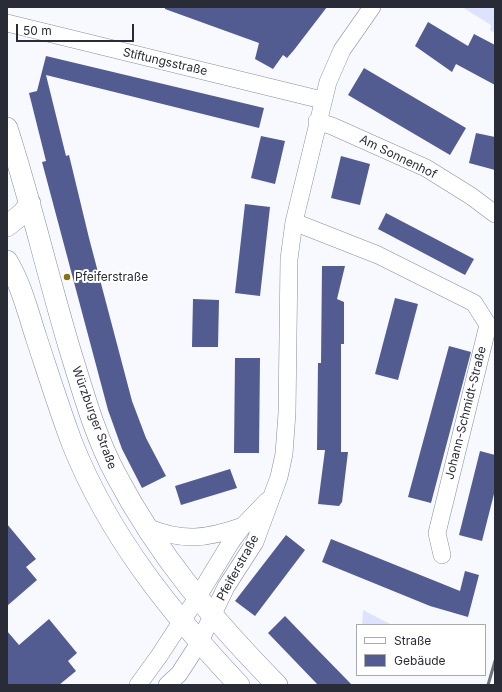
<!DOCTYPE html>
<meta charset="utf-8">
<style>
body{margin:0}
#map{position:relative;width:502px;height:692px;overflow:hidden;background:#f7f9fe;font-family:Inter,sans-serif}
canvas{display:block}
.frame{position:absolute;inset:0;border:8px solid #292b36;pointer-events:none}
.legend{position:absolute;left:356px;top:624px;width:130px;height:52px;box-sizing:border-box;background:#fff;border:1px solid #a9aaaf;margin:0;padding:5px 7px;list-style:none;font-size:12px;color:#292b36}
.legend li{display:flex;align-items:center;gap:8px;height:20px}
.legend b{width:20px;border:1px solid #a9aaaf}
.scale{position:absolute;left:16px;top:24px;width:118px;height:18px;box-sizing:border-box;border:2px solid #292b36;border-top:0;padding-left:5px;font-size:12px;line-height:14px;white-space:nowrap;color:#292b36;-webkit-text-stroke:3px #fff;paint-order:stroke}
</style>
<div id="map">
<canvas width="502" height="692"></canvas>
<div class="frame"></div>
<ul class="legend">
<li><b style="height:5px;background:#fff"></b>Straße</li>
<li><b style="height:11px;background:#525c91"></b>Gebäude</li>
</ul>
<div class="scale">50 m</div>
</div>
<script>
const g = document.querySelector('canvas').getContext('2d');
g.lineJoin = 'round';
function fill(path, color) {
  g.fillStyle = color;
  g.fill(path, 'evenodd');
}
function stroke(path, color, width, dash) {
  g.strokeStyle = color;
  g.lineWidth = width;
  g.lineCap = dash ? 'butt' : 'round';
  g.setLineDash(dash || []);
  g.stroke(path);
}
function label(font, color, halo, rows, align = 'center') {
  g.font = font + ' Inter,sans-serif';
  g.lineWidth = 4;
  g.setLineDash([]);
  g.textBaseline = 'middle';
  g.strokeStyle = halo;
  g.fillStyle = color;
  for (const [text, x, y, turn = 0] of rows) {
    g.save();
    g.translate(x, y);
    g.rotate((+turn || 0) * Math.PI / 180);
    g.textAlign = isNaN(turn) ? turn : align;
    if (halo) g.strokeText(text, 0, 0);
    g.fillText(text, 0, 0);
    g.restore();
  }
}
fill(new Path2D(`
 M462 7H495V33L490 30 491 25Z
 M363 610 392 625H362Z`), '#dde3fe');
fill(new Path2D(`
 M165 7H327L294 50 287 58 283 55 273 69 255 59 259 43 165 9Z
 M428 22 468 46 474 34 495 45V85L456 64 452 72 415 46Z
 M46 56 264 108 259 128 46 75 66 156 69 155 89 238 132 401 146 438 166 476 142 488 122 449 108 410 42 162 46 161 29 93 37 91Z
 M364 68 466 128 450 155 348 95Z
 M476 133 495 137V170L469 163Z
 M261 136 285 141 275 184 251 178Z
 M341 156 370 164 360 205 331 198Z
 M245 204 270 207 260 296 235 293Z
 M386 213 474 259 465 275 378 229Z
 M322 266H345L337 299 344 302V344H341V452H348L342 502 339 506 318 504 325 450H317L318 363H321Z
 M395 298 418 304 398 380 375 374Z
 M193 299 219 300 218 347H192Z
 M449 346 471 352 431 503 408 497Z
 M235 358H260L259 453H234Z
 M480 451 495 455V490L482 541 459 535Z
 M230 469 237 488 181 505 175 486Z
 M7 524 36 559 26 567 37 580 7 606Z
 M286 535 305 550 255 616 235 601Z
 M331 539 460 591 465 571 479 575 468 617 430 606 322 562Z
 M285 616 311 643 352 685H318L268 633Z
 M49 619 77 653 68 661 76 671 59 685H7V631L19 645Z`), '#525c91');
const minor = new Path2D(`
 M7 23 322 100
 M317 121 332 126 426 168 471 196 495 214
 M294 222 378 255 474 303 488 325 437 533 442 555
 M147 527C183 542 206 539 243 526
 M138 685 159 656 197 598 231 542 243 526 267 501
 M167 685 179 674 199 643 226 587 255 542 279 477 284 454 287 413 289 259 294 222 328 82 342 50 372 7`);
const major = new Path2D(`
 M7 128C31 202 48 277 70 350 83 392 95 436 116 475 158 555 214 621 277 685
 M7 226 23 213 30 203
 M7 261C21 284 28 312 36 337 48 373 59 408 72 443 109 536 171 613 239 685`);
stroke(minor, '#868da6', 18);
stroke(major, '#868da6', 22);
stroke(minor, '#fff', 17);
stroke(major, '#fff', 21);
stroke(new Path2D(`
 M488 685 495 661`), '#71737c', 3);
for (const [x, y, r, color] of [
 [67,277,4,"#887214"]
]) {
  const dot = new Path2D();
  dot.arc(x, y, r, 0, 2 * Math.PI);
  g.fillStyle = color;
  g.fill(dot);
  stroke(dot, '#fff', 1.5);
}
label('12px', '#292b36', '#fff', [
 ["Stiftungsstraße",165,62,13],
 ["Am Sonnenhof",398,157,26],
 ["Johann-Schmidt-Straße",466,413,-76],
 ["Würzburger Straße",94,418,70],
 ["Pfeiferstraße",238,568,-61]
]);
label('12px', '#292b36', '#fff', [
 ["Pfeiferstraße",75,277]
], 'left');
</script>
